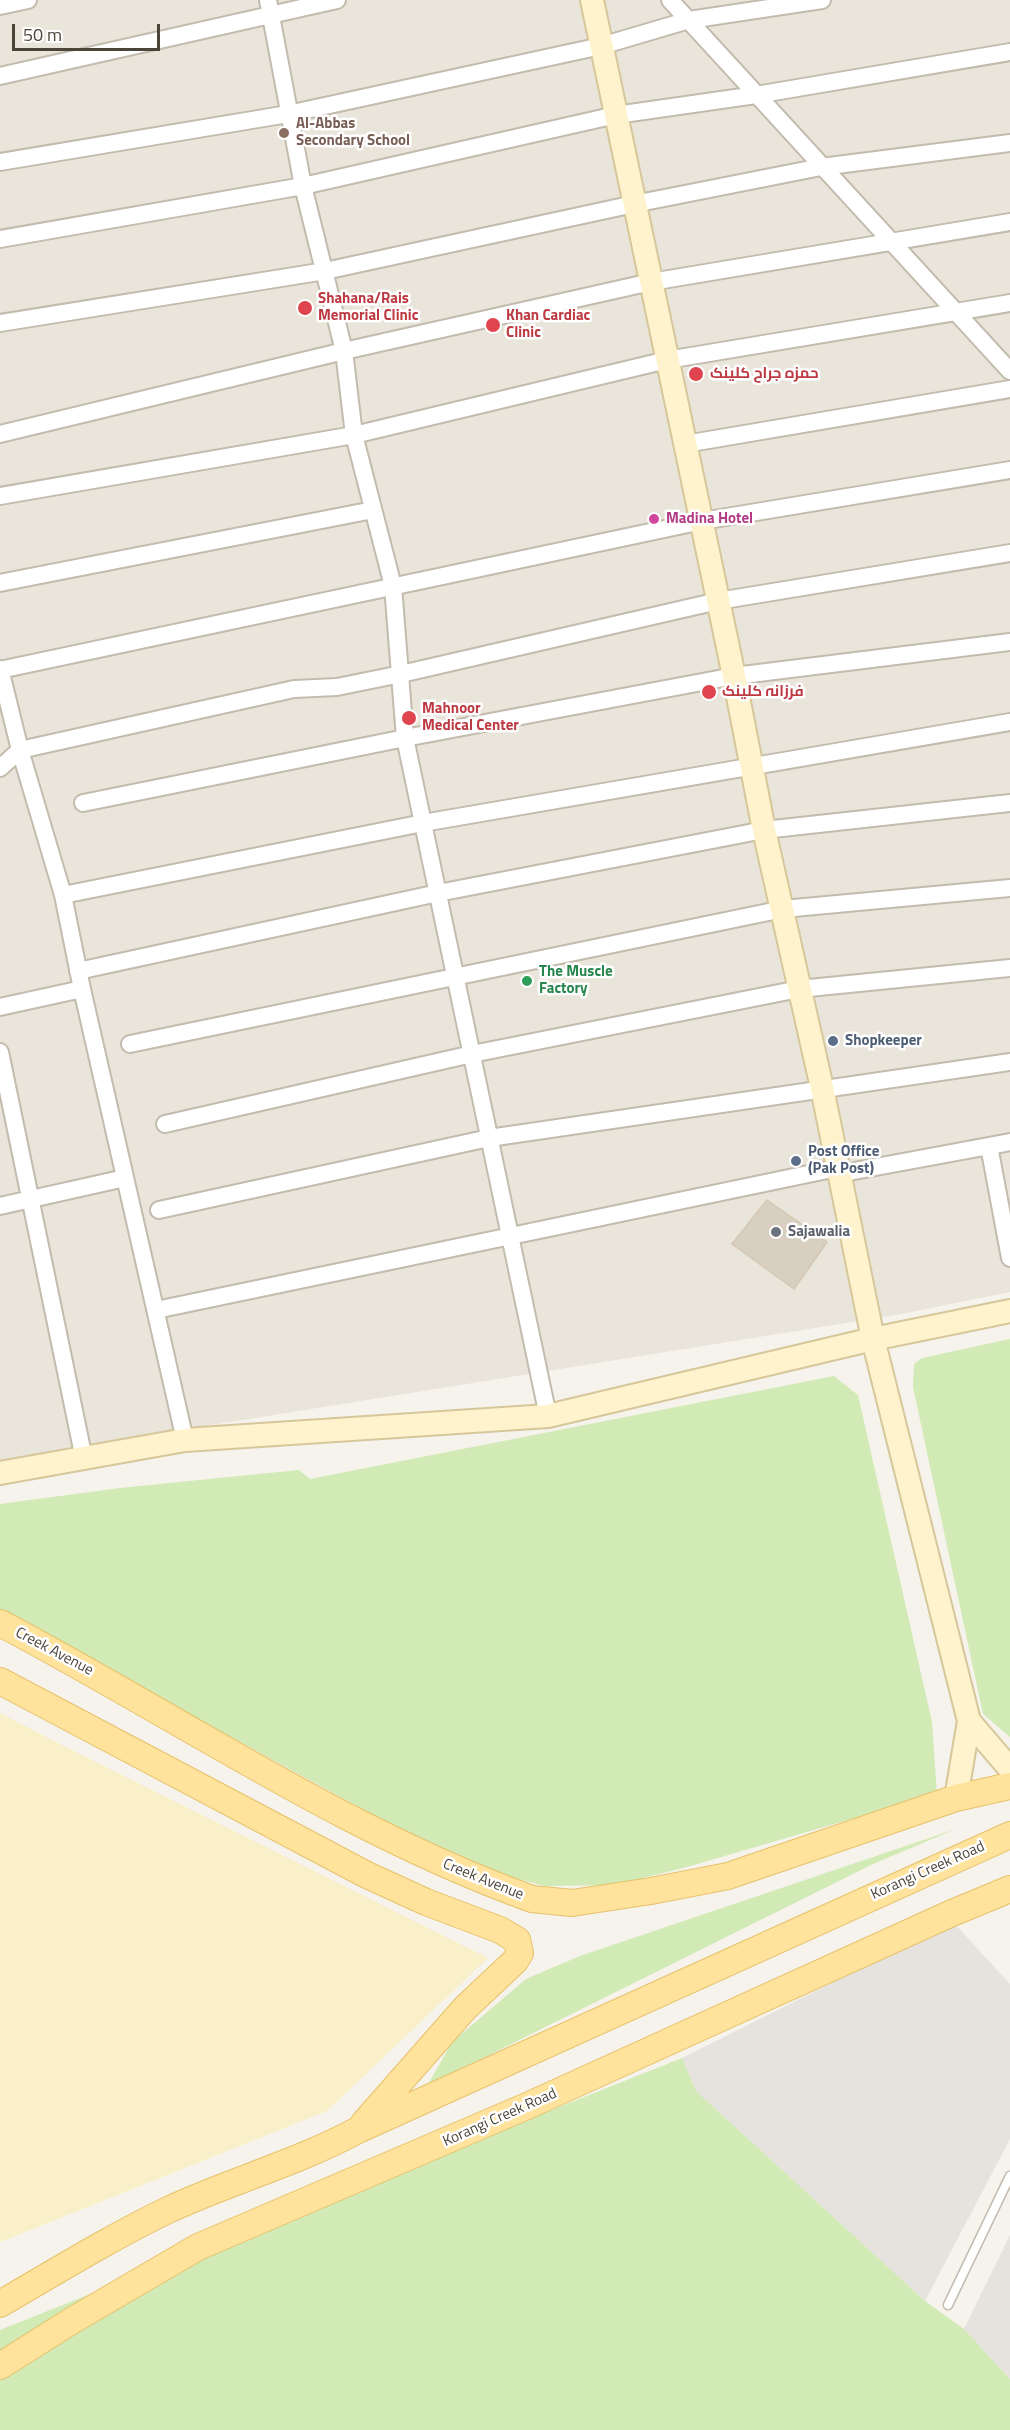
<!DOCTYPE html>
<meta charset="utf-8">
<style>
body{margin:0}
#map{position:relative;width:1010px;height:2430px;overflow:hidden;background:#f6f3ec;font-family:"Titillium Web",sans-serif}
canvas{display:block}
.scale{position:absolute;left:12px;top:24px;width:148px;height:27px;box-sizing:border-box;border:3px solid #4b4439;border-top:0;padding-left:8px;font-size:18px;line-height:21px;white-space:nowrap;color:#4b4439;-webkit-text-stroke:4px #fff;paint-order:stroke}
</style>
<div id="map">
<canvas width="1010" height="2430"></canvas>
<div class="scale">50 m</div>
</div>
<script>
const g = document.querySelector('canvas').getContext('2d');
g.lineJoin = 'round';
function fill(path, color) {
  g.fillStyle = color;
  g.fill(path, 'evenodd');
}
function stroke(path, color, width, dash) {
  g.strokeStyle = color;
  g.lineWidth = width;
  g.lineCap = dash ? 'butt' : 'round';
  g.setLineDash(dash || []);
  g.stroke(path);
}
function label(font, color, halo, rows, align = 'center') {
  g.font = font + ' "Titillium Web",Cairo,sans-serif';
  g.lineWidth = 5;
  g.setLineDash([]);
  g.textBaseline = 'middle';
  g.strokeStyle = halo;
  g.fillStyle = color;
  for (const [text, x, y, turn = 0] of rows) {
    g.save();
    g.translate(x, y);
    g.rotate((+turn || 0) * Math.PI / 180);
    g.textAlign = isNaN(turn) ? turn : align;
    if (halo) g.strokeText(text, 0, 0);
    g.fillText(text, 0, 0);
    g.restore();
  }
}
fill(new Path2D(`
 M0 0H1010V1292L896 1315 199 1427 0 1463Z`), '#eae5da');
fill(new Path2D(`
 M953 1922 1010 1984V2139L925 2301 696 2091 682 2058Z
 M1010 2235V2379L964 2329Z`), '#e6e2dd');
fill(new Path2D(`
 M1010 1339V1737L983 1714 913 1387 914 1364 922 1358Z
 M834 1376 858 1395 932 1722 937 1794 687 1867 615 1885 545 1886 484 1870 414 1837 0 1611V1504L120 1488 299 1470 310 1479Z
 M956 1829 873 1864 427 2086 452 2042 526 1979 580 1956Z
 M682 2058 696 2091 925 2301 964 2329 1010 2379V2430H0V2330Z`), '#d2eab5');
fill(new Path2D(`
 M0 1713 54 1741 488 1958 327 2111 0 2242Z`), '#f9efc9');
const building = new Path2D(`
 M767 1200 827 1242 794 1289 732 1244Z`);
fill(building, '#d8cfc1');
stroke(building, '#d3c7b4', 1.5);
const lane = new Path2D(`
 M948 2305 1010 2176`);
const street = new Path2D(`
 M268 0 303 186 344 351 354 435 393 586 405 738 548 1416
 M670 0 1010 371
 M0 6 28 0
 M0 76 337 0
 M0 162 288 114 601 46 689 20 822 0
 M0 239 303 186 616 115 756 95 1010 52
 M0 323 325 271 634 204 821 167 1010 143
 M0 434 344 351 651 282 1010 222
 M685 444 1010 389
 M0 496 354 435 667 360 1010 303
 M0 583 373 510
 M0 669 20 750 63 895 82 989 185 1440
 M0 670 702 521 1010 470
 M0 768 20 750 294 689 337 687 401 674 718 601 1010 553
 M83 803 405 738 734 676 1010 642
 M63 895 423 823 1010 722
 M78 971 438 893 764 830 1010 803
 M0 1007 82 989
 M130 1044 783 909 1010 888
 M0 1052 84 1459
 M165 1124 472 1054 799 989 1010 968
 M989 1146 1010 1258
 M838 1174 1010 1142
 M0 1206 125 1178
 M159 1210 489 1138 1010 1062
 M156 1310 837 1168`);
const secondary = new Path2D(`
 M592 0 734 676 764 830 822 1088 873 1339 969 1721 956 1798
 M0 1473 185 1440 548 1416 873 1339 1010 1311
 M969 1721 1010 1769`);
const primary = new Path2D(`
 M0 1623C177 1716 343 1831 532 1899L572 1903 651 1891 728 1876 956 1798 1010 1786
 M0 1681 367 1875 426 1902 500 1930 517 1940 520 1953 515 1961 465 2008 364 2123
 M0 2304C55 2272 110 2238 168 2210 230 2181 297 2163 358 2130L1010 1835
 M0 2366 73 2320 198 2247 527 2106 952 1913 1010 1889`);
stroke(lane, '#c2bbae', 11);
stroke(street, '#c2bbae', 20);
stroke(secondary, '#d6c79b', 26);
stroke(primary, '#e6c16a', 28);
stroke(lane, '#fff', 8);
stroke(street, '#fff', 16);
stroke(secondary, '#fff3cd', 22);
stroke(primary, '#ffe39c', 26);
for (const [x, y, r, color] of [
 [284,133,6,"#8d6e63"],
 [305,308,8,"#e0444e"],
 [493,325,8,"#e0444e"],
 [696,374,8,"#e0444e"],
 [654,519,6,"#d1479c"],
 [709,692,8,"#e0444e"],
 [409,718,8,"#e0444e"],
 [527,981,6,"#2e9e5b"],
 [833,1041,6,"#5c6f8a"],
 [796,1161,6,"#5c6f8a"],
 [776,1232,6,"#6b7280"]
]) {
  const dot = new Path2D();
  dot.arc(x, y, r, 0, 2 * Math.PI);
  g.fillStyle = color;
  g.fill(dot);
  stroke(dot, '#fff', 2);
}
label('bold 15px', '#785e54', '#fff', [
 ["Al-Abbas",296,124],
 ["Secondary School",296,141]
], 'left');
label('bold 15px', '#be3a42', '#fff', [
 ["Shahana/Rais",318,299],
 ["Memorial Clinic",318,316],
 ["Khan Cardiac",506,316],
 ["Clinic",506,333],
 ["حمزہ جراح کلینک",710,374],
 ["فرزانہ کلینک",722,692],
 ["Mahnoor",422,709],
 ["Medical Center",422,726]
], 'left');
label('bold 15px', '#b23c85', '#fff', [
 ["Madina Hotel",666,519]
], 'left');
label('bold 15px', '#27864d', '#fff', [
 ["The Muscle",539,972],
 ["Factory",539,989]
], 'left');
label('bold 15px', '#4e5e75', '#fff', [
 ["Shopkeeper",845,1041],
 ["Post Office",808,1152],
 ["(Pak Post)",808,1169]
], 'left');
label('bold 15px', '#5b616d', '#fff', [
 ["Sajawalia",788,1232]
], 'left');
label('15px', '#4b4439', '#fff', [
 ["Creek Avenue",54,1652,28],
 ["Korangi Creek Road",928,1871,-24],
 ["Creek Avenue",483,1880,22],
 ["Korangi Creek Road",500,2118,-24]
]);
</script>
